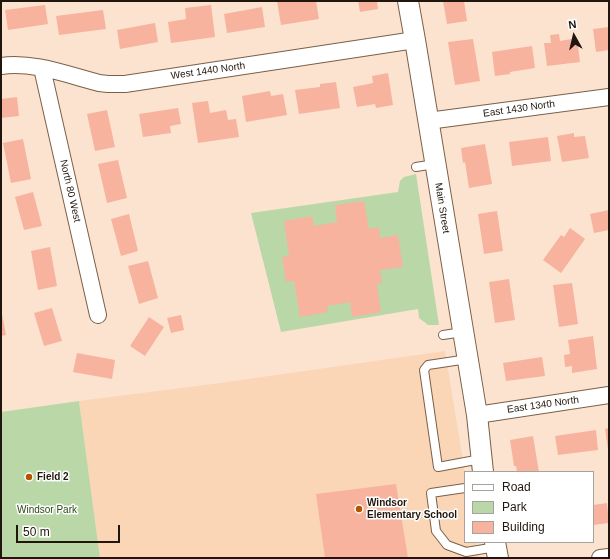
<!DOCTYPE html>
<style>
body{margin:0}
#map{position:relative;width:610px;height:559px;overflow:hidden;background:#fce3cf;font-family:Arial,sans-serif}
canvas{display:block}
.frame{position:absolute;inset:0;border:2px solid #21160d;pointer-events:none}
.legend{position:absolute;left:464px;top:471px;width:130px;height:72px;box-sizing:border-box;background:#fff;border:1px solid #a6a29e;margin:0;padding:5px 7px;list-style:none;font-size:12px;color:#21160d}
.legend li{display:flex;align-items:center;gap:8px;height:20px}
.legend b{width:20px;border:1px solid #a6a29e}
.north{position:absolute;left:554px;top:16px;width:40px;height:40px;-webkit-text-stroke:3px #fff;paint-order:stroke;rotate:352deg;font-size:11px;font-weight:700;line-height:16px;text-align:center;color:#21160d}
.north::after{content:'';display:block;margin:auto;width:14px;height:18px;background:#21160d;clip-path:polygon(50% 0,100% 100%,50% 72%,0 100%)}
.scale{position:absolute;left:16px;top:525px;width:104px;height:18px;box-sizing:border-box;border:2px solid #21160d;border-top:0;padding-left:5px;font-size:12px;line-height:14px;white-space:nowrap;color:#21160d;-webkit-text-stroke:3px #fff;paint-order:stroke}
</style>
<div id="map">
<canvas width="610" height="559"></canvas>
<div class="frame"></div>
<ul class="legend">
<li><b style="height:5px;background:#fff"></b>Road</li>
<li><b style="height:11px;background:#bad8a7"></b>Park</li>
<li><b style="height:11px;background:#f7b39e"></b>Building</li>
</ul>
<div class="north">N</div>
<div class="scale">50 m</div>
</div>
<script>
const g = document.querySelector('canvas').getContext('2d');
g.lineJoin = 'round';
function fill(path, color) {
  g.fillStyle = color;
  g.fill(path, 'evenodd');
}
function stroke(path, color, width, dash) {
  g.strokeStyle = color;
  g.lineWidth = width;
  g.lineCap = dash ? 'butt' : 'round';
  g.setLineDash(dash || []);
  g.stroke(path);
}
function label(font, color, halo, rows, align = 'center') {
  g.font = font + ' Arial,sans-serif';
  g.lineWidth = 3;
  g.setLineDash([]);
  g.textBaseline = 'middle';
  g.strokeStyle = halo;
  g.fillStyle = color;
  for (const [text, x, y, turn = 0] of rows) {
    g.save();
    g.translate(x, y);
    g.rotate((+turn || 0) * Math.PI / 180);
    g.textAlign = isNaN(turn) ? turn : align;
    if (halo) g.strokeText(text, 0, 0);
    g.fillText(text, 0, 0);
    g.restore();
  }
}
fill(new Path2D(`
 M445 351 465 473V542H476L479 558H100L79 401 213 384Z`), '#fad5b6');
fill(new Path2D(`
 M416 174 439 325H428L419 318 418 309 281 332 251 213 398 192 400 181 404 177Z
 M79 401 100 558H1V412Z`), '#bad8a7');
fill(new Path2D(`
 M277 1H316L319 19 281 25Z
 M358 1H377L378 9 360 12Z
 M443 1H464L467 21 447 24Z
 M45 5 48 24 8 30 5 10Z
 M211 5 215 37 171 43 168 22 186 19 185 8Z
 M262 7 265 27 227 33 224 14Z
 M103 10 106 29 59 35 56 16Z
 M155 23 158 42 120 49 117 30Z
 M609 27V50L596 52 593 29Z
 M559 34 560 41 577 38 580 62 547 66 544 43H551L550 35Z
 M473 39 480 81 455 85 448 42Z
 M532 46 535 68 510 72V74L495 76 492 52Z
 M388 73 393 105 376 108 375 104 357 107 353 87 373 83 372 76Z
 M336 82 340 108 299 114 295 90 320 87V84Z
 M270 91 271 96 283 94 287 115 246 122 242 96Z
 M17 97 19 116 1 118V99Z
 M208 101 210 113 226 110 228 120 236 119 239 137 198 143 192 103Z
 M178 108 181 124 170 126 171 133 143 137 139 114Z
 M107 110 115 147 95 151 87 114Z
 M574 133V137L585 136 589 158 562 162 557 136Z
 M548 137 551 161 512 166 509 142Z
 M23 139 31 179 11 183 3 143Z
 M485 144 492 184 469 188 465 162 463 163 461 148Z
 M118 160 127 198 107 203 98 164Z
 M33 192 42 226 24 230 15 197Z
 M364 201 369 229 379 227 380 238 398 235 403 267 380 270 382 283 377 284 381 312 352 317 350 302 327 306 328 312 300 317 294 281 286 282 282 257 289 256 284 221 312 216 314 226 337 222 335 205Z
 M609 210V230L594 233 590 214Z
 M497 211 503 251 484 254 478 214Z
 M129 214 138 251 121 256 111 219Z
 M570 228 585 239 561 273 543 260 561 235 564 237Z
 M50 247 57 286 38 290 31 251Z
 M148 261 158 298 139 304 128 266Z
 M509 279 515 320 495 323 489 282Z
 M572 283 578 324 559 327 553 285Z
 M52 308 62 341 44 346 34 313Z
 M1 314H2L6 335 1 336Z
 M181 315 184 330 171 333 167 318Z
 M149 317 164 327 145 356 130 346Z
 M593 336 597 369 572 373V366L565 367 564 355 570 354 568 340Z
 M77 353 115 360 112 379 73 372Z
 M542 357 545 376 506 381 503 363Z
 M609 428V449H608L605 429Z
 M596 430 598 450 558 455 555 436Z
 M533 436 539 472H517L516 466H514L510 440Z
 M396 484 408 558H325L316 494Z
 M607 503 609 523 593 525V505Z`), '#f7b39e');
const service = new Path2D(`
 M416 167 435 164
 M443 335 463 332
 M468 359 428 365 424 370 438 467 481 459
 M465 488 431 493 436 531 447 545 466 552 496 547`);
const minor = new Path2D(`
 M1 66C32 61 68 75 99 83L108 84H125L415 40
 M42 68 98 315
 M428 121 609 97
 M477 415 609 395
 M600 558 609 557`);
const tertiary = new Path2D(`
 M408 1 415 40 477 415 483 472
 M495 542 498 558`);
stroke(service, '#7a6049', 10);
stroke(minor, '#7a6049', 18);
stroke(tertiary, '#7a6049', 22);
stroke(service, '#fff', 8);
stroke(minor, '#fff', 16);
stroke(tertiary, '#fff', 20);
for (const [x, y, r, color] of [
 [29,477,4,"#b35600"],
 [359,509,4,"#b35600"]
]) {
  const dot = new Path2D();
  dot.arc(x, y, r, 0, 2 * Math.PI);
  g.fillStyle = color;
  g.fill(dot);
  stroke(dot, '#fff', 1.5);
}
label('10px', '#21160d', '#fff', [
 ["West 1440 North",208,71,-8],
 ["East 1430 North",519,109,-8],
 ["North 80 West",70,191,77],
 ["Main Street",442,208,81],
 ["East 1340 North",543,405,-8]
]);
label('bold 10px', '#21160d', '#fff', [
 ["Field 2",37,477],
 ["Windsor",367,503],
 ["Elementary School",367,515]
], 'left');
label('10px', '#2a4513', '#fff', [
 ["Windsor Park",47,510]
]);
</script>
